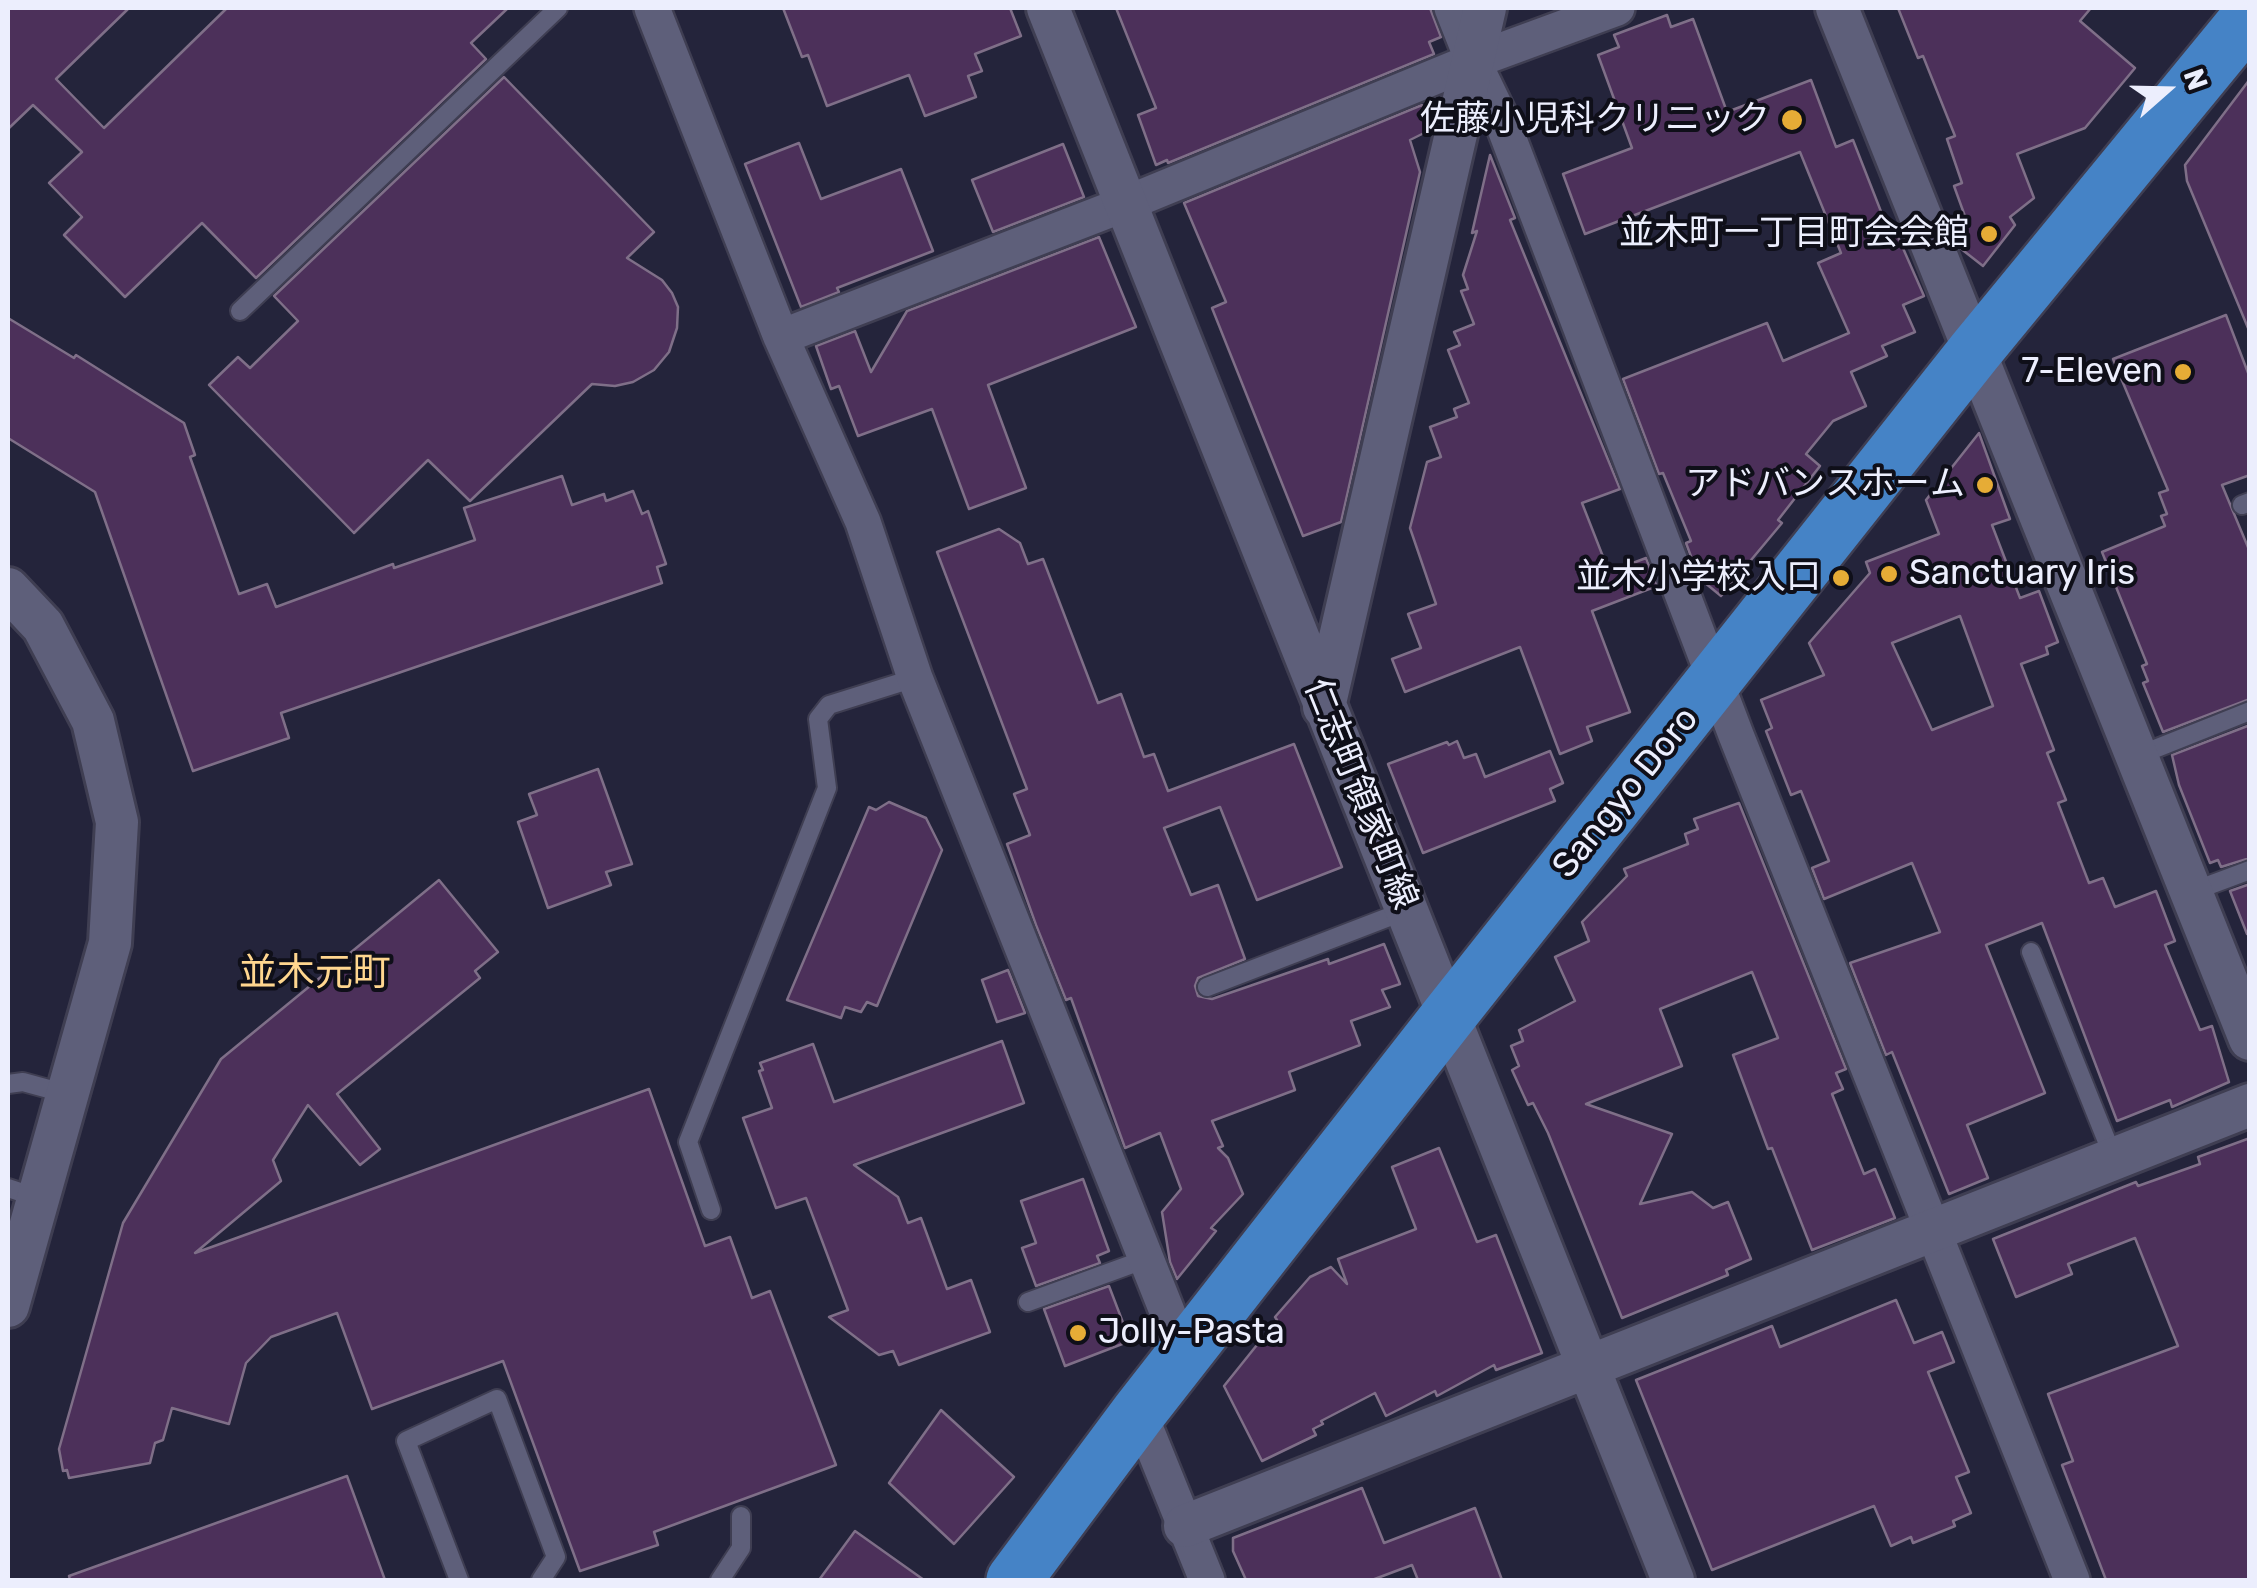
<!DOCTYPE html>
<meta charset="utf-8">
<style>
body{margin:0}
#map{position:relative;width:2257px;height:1588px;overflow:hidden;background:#24243b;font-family:Rubik,sans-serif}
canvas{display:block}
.frame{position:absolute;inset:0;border:10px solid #eceefd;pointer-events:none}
.north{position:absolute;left:2117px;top:40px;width:100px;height:100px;-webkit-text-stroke:8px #0f0f19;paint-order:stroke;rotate:70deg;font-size:28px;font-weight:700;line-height:40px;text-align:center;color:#eceefd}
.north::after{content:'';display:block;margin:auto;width:35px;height:45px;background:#eceefd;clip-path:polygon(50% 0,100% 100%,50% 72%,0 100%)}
</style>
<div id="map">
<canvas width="2257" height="1588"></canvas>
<div class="frame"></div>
<div class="north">N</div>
</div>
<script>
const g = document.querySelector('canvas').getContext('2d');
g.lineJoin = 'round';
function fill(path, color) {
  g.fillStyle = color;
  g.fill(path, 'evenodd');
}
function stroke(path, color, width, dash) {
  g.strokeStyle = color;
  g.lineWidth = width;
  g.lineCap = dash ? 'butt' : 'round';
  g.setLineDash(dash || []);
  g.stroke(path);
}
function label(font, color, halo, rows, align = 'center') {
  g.font = font + ' Rubik,"Noto Sans JP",sans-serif';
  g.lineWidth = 8;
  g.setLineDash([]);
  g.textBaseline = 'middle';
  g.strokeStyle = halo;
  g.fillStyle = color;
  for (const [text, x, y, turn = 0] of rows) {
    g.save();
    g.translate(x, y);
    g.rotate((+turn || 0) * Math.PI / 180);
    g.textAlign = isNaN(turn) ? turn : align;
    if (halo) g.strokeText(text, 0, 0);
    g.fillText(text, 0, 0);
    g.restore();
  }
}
const building = new Path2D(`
 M8 8H129L56 79 104 128 227 8H508L471 43 486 59 256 278 202 223 125 297 64 235 82 217 49 183 82 152 33 105 8 129Z
 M783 8H1010L1021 36 975 54 982 71 968 76 976 97 925 116 909 75 827 106 808 55 802 57Z
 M1116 8H1430L1441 37 1429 42 1434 54 1168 163 1167 160 1156 165 1138 115 1156 108Z
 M1898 8H2091L2080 21 2135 68 2085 128 2017 154 2034 198 2010 217 2015 225 1983 266 1960 248 1956 237 1966 219 1954 186 1962 183 1947 139 1955 136 1923 56 1918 58Z
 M1667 15 1671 27 1693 19 1727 112 1811 80 1836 147 1853 140 1889 232 1895 230 1924 296 1903 305 1915 332 1882 346 1887 356 1851 372 1866 406 1833 421 1806 454 1820 466 1778 520 1782 523 1721 596 1699 578 1686 543 1691 541 1663 473 1659 474 1623 379 1767 323 1783 361 1849 333 1818 263 1841 253 1800 152 1585 234 1563 174 1632 148 1598 55 1619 47 1614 35Z
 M504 77 654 232 627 258 662 280 672 293 678 307 677 328 669 352 654 370 633 382 615 386 592 384 470 501 428 460 354 533 209 385 238 357 250 368 298 321 274 296Z
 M2250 79V328H2248L2187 181 2185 165Z
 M1422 105 1432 129 1410 140 1420 172 1341 522 1303 536 1212 308 1226 302 1184 203Z
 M799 143 821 199 901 169 933 251 837 288 839 292 801 307 745 164Z
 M1063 144 1084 197 993 232 972 180Z
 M1490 155 1515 218 1510 220 1620 489 1582 503 1609 572 1646 558 1657 586 1592 611 1630 712 1587 727 1592 741 1560 754 1520 647 1405 692 1392 659 1421 648 1408 614 1436 604 1410 528 1427 462 1441 457 1430 427 1457 417 1454 409 1469 403 1448 350 1460 345 1454 332 1474 324 1461 291 1468 289 1463 275 1477 231 1472 233Z
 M1099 237 1136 327 988 385 1026 488 969 509 932 409 858 436 839 386 831 389 816 346 855 331 871 372 907 311Z
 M2226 315 2250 378V475L2222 485 2250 552V699L2163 732 2143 683 2148 681 2142 666 2147 664 2102 552 2165 526 2161 516 2167 514 2159 493 2168 490 2113 359Z
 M8 318 74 358 76 355 184 423 195 455 190 457 239 594 267 584 276 607 393 564 394 568 475 540 464 508 562 476 572 505 604 494 606 501 633 491 642 514 648 511 666 564 657 567 662 583 281 713 289 738 193 771 95 492 8 438Z
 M1979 433 2010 519 1992 525 2020 598 2039 591 2058 642 2046 647 2048 654 2021 664 2054 750 2047 753 2066 800 2058 803 2089 883 2103 878 2115 907 2156 891 2175 941 2165 945 2200 1030 2212 1026 2229 1082 2172 1107 2170 1100 2117 1121 2042 923 1986 945 2045 1093 1967 1125 1988 1178 1949 1194 1892 1052 1886 1055 1850 963 1940 932 1912 863 1824 899 1812 868 1829 861 1801 791 1791 795 1766 731 1772 728 1761 700 1824 675 1809 643 1870 573 1866 562 1939 534 1926 500ZM1960 616 1993 706 1932 730 1892 643Z
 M999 529 1020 543 1028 564 1043 559 1098 703 1121 694 1144 757 1154 754 1168 791 1294 744 1342 867 1257 900 1220 807 1164 828 1191 895 1218 885 1245 959 1198 978 1195 986 1198 996 1212 999 1328 959 1329 964 1384 944 1400 984 1382 990 1390 1007 1351 1021 1360 1045 1289 1072 1295 1090 1212 1121 1223 1146 1218 1148 1228 1158 1243 1194 1211 1228 1216 1231 1177 1279 1170 1262 1162 1212 1181 1189 1160 1133 1125 1148 1071 998 1066 1000 1036 925 1007 844 1030 835 1014 794 1027 789 937 552Z
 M2250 725V858L2221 867 2218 860 2210 863 2179 785 2172 755Z
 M1457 741 1464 758 1476 754 1485 777 1550 751 1563 783 1550 789 1555 801 1423 853 1388 764 1447 742 1449 745Z
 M598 769 632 864 606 872 611 885 548 908 518 822 537 815 529 794Z
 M889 802 926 818 942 850 877 1006 867 1002 861 1012 845 1007 841 1018 787 1000 869 807 876 810Z
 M1739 803 1846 1069 1836 1073 1843 1089 1832 1094 1864 1174 1875 1169 1895 1218 1812 1250 1772 1148 1768 1149 1733 1055 1778 1038 1752 972 1660 1009 1682 1066 1586 1104 1672 1134 1640 1204 1692 1192 1713 1208 1728 1202 1751 1259 1726 1270 1728 1275 1622 1318 1548 1133 1533 1103 1528 1105 1512 1070 1519 1066 1511 1046 1523 1041 1519 1030 1575 1001 1555 957 1589 941 1582 922 1627 876 1624 869 1688 844 1685 834 1698 829 1694 819Z
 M439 880 498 952 475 971 480 978 337 1094 380 1149 360 1165 308 1105 273 1160 281 1181 195 1253 649 1089 705 1246 730 1237 752 1298 770 1291 836 1465 654 1532 658 1545 580 1571 503 1361 372 1409 337 1313 271 1337 246 1363 229 1424 172 1408 163 1440 155 1443 150 1463 69 1478 67 1470 63 1471 59 1449 123 1223 221 1059Z
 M2250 884V933L2247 934 2230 891Z
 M1008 970 1025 1013 997 1022 982 980Z
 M1002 1041 1024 1103 854 1165 898 1197 908 1223 921 1218 947 1289 971 1280 990 1332 899 1365 893 1351 879 1355 829 1317 848 1310 806 1198 776 1208 743 1118 772 1108 759 1071 763 1070 760 1063 813 1044 834 1102Z
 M2250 1138V1580H2106L2062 1465 2073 1461 2048 1394 2178 1346 2135 1238 2068 1264 2072 1274 2016 1297 1993 1239 2136 1182 2138 1186 2200 1164 2198 1157Z
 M1439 1148 1477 1242 1496 1235 1542 1353 1496 1370 1494 1365 1437 1396 1435 1391 1386 1416 1375 1393 1321 1421 1323 1424 1313 1429 1316 1435 1262 1461 1224 1386 1277 1320 1275 1317 1310 1277 1331 1267 1347 1284 1338 1259 1416 1229 1392 1167Z
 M1083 1179 1109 1251 1097 1256 1100 1263 1036 1286 1022 1248 1036 1243 1021 1201Z
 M1109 1286 1130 1341 1065 1366 1044 1309Z
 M1896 1300 1914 1343 1942 1332 1954 1362 1928 1372 1969 1472 1956 1477 1971 1513 1953 1521 1955 1526 1913 1543 1911 1537 1891 1546 1874 1506 1712 1570 1636 1380 1772 1326 1780 1347Z
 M941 1410 1014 1477 954 1544 889 1483Z
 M347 1476 385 1580H70L69 1576Z
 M1362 1488 1384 1543 1475 1508 1502 1580H1418L1412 1565 1372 1580H1246L1233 1551V1538Z
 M855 1531 924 1580H819Z`);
fill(building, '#4c305a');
stroke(building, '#7f6f88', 2.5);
const service = new Path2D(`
 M240 311 558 8
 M2242 505 2250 502
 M2137 756 2250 711
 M2191 892 2250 870
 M2031 952 2114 1159
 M1207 987 1407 910
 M8 1084 23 1082 67 1094
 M8 1188 38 1198
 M711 1210 688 1142 827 788 818 719 829 705 915 678
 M1028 1302 1146 1259
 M459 1580 406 1441 497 1399 556 1557 541 1580
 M720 1580 741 1548V1516`);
const minor = new Path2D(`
 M652 8 781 337 863 522 915 678 1184 1354
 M1452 8 1473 61 1502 121 1736 735 2072 1580
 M781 337 1125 204 1473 61 1617 8
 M1139 1412 1207 1580`);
const tertiary = new Path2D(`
 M1048 8 1673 1580
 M1837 8 2250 1039
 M8 589 43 626 93 721 117 822 110 943 8 1306
 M1324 707 1485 8
 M1185 1526 2250 1105`);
const primary = new Path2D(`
 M1014 1580 1139 1412 1450 1014 1975 351 2250 16`);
stroke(service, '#3f3e52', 22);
stroke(minor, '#3f3e52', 40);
stroke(tertiary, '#3f3e52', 48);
stroke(primary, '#3f3e52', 60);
stroke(service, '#5e5f7a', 18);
stroke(minor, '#5e5f7a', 35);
stroke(tertiary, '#5e5f7a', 42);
stroke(primary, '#4583c6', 55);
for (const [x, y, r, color] of [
 [1792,120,12,"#e6ac36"],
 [1989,234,10,"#e6ac36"],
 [2183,372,10,"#e6ac36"],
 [1985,485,10,"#e6ac36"],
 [1889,574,10,"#e6ac36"],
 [1841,578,10,"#e6ac36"],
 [1078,1333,10,"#e6ac36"]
]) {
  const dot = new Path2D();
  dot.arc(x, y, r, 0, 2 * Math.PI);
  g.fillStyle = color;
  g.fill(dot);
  stroke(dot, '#0f0f19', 4);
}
label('35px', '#eceefd', '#0f0f19', [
 ["佐藤小児科クリニック",1770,120],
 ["並木町一丁目町会会館",1969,234],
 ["7-Eleven",2163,372],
 ["アドバンスホーム",1965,485],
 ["Sanctuary Iris",1909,574,"left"],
 ["並木小学校入口",1821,578],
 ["Jolly-Pasta",1098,1333,"left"]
], 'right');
label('35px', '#eceefd', '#0f0f19', [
 ["Sangyo Doro",1626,793,-51],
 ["仁志町領家町線",1360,794,68]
]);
label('38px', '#ffd68f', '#0f0f19', [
 ["並木元町",315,974]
]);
</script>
